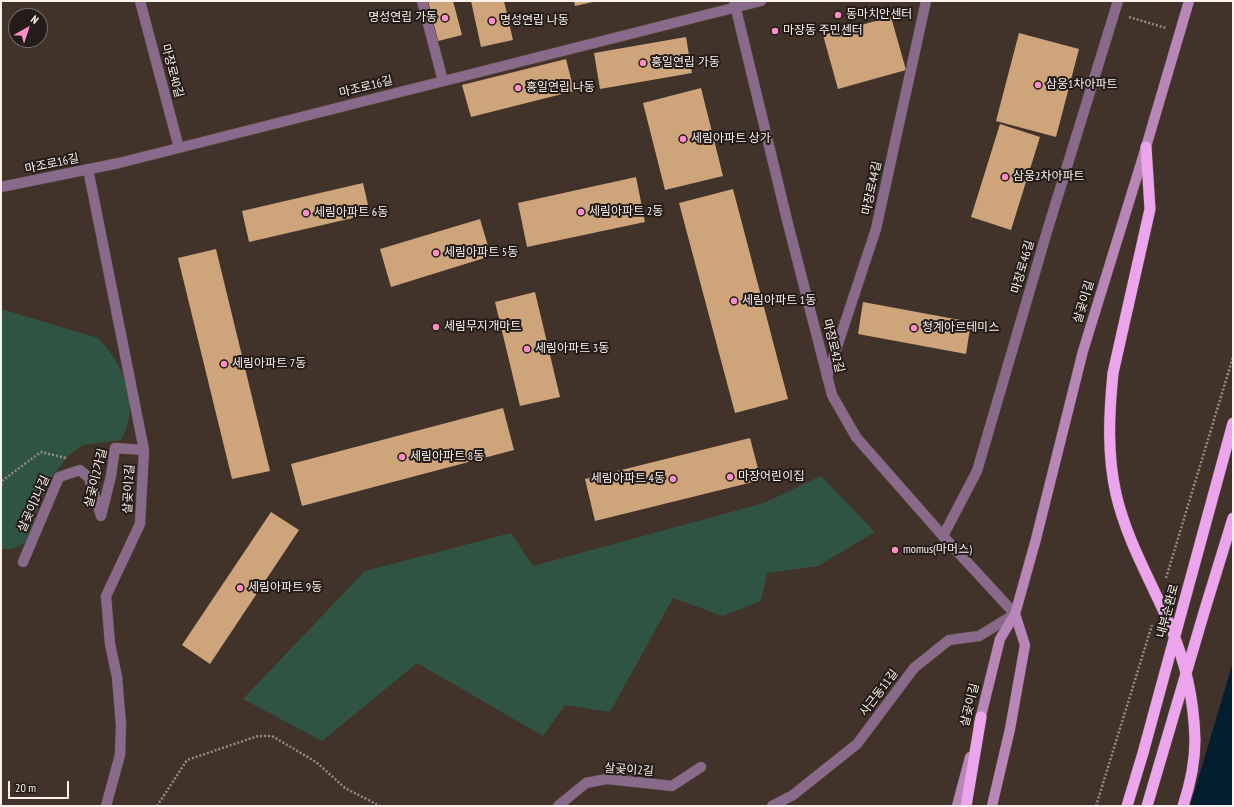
<!DOCTYPE html>
<meta charset="utf-8">
<style>
body{margin:0}
#map{position:relative;width:1234px;height:807px;overflow:hidden;background:#41332a;font-family:"PT Sans Narrow",sans-serif}
canvas{display:block}
.frame{position:absolute;inset:0;border:2px solid #faf1eb;pointer-events:none}
.north{position:absolute;left:8px;top:8px;width:40px;height:40px;box-sizing:border-box;background:#231c18;border:1px solid #79716c;border-radius:50%;rotate:39deg;font-size:11px;font-weight:700;line-height:16px;text-align:center;color:#faf1eb}
.north::after{content:'';display:block;margin:auto;width:14px;height:18px;background:#fa8fc7;clip-path:polygon(50% 0,100% 100%,50% 72%,0 100%)}
.scale{position:absolute;left:8px;top:781px;width:61px;height:18px;box-sizing:border-box;border:2px solid #faf1eb;border-top:0;padding-left:5px;font-size:12px;line-height:14px;white-space:nowrap;color:#faf1eb;-webkit-text-stroke:3px #231c18;paint-order:stroke}
</style>
<div id="map">
<canvas width="1234" height="807"></canvas>
<div class="frame"></div>
<div class="north">N</div>
<div class="scale">20 m</div>
</div>
<script>
const g = document.querySelector('canvas').getContext('2d');
g.lineJoin = 'round';
function fill(path, color) {
  g.fillStyle = color;
  g.fill(path, 'evenodd');
}
function stroke(path, color, width, dash) {
  g.strokeStyle = color;
  g.lineWidth = width;
  g.lineCap = dash ? 'butt' : 'round';
  g.setLineDash(dash || []);
  g.stroke(path);
}
function label(font, color, halo, rows, align = 'center') {
  g.font = font + ' "PT Sans Narrow","Noto Sans KR",sans-serif';
  g.lineWidth = 4;
  g.setLineDash([]);
  g.textBaseline = 'middle';
  g.strokeStyle = halo;
  g.fillStyle = color;
  for (const [text, x, y, turn = 0] of rows) {
    g.save();
    g.translate(x, y);
    g.rotate((+turn || 0) * Math.PI / 180);
    g.textAlign = isNaN(turn) ? turn : align;
    if (halo) g.strokeText(text, 0, 0);
    g.fillText(text, 0, 0);
    g.restore();
  }
}
fill(new Path2D(`
 M1 309 98 338C117 357 134 389 129 417 128 425 125 432 121 440L83 445 68 456 46 485 26 542 12 549H1Z
 M821 476 875 532 818 566 767 573 761 601 723 616 673 598 610 712 565 705 543 736 417 663 322 741 243 699 365 571 511 533 533 566 764 503Z`), '#305444');
const water = new Path2D(`
 M1233 657V806H1187Z`);
fill(water, '#031e2e');
stroke(water, '#4d5d67', 1);
fill(new Path2D(`
 M1233 655V662L1190 806H1185L1231 656Z`), '#41332a');
fill(new Path2D(`
 M428 1H453L462 35 438 41Z
 M471 1H504L513 40 481 47Z
 M574 1H593V2L575 6Z
 M891 17 906 70 838 89 823 35Z
 M1019 33 1079 49 1056 137 996 121Z
 M686 37 692 73 600 89 594 53Z
 M566 59 574 91 471 117 462 85Z
 M701 88 723 176 665 190 643 103Z
 M1000 124 1040 137 1011 230 971 217Z
 M636 177 645 222 527 247 518 203Z
 M363 183 370 214 249 242 242 211Z
 M733 189 788 399 735 413 679 203Z
 M480 219 491 256 391 287 380 249Z
 M216 249 270 471 232 479 178 258Z
 M535 292 560 397 520 406 495 302Z
 M863 302 971 322 966 354 858 334Z
 M503 408 514 450 302 506 291 464Z
 M750 438 761 480 595 521 585 479Z
 M271 512 299 530 210 664 182 645Z`), '#cea47a');
const minor = new Path2D(`
 M140 1 179 148
 M422 1 443 81
 M88 169 144 450 140 524 106 596 110 644 117 677 121 725 120 755 106 806
 M1 187 119 163 761 1
 M827 377 876 229 926 1
 M943 536 977 471 1048 228 1118 1
 M23 562 59 477 80 470 89 478 101 516 111 476 115 448 144 450
 M558 806 586 783 607 779 672 786 701 767
 M772 806 793 795 857 744 914 668 949 640 979 636 1015 614`);
const tertiary = new Path2D(`
 M734 1 787 220 832 395 856 437 943 536 1015 614`);
const secondary = new Path2D(`
 M979 724 1000 639 1015 614 1036 539 1083 351 1146 147 1189 1
 M957 806 970 757
 M992 806 1010 729 1025 645 1015 614`);
const trunk = new Path2D(`
 M1113 373 1150 209 1146 147
 M966 806 981 717`);
stroke(minor, '#5f5149', 11);
stroke(tertiary, '#5f5149', 11);
stroke(secondary, '#5f5149', 11);
stroke(trunk, '#5f5149', 12);
stroke(new Path2D(`
 M1129 17 1166 28
 M1 485 3 480 41 452 66 458
 M1166 578 1233 357
 M157 806 187 760 258 736H272L316 762 345 788 380 806
 M1096 806 1152 625`), '#968a83', 2.5, [2, 2]);
stroke(minor, '#8a6a8a', 10);
stroke(tertiary, '#8a6a8a', 10);
stroke(secondary, '#b886b9', 10);
stroke(trunk, '#eca4ed', 11);
const trunkBridge = new Path2D(`
 M1113 373C1109 414 1107 454 1116 494 1127 541 1150 579 1169 623 1185 660 1194 700 1195 740 1195 763 1190 785 1183 806
 M1127 806 1143 753 1233 423
 M1147 806 1205 609 1233 518`);
stroke(trunkBridge, '#5f5149', 12, []);
stroke(trunkBridge, '#eca4ed', 11);
for (const [x, y, r, color] of [
 [838,15,4,"#fa8fc7"],
 [445,18,4,"#fa8fc7"],
 [492,21,4,"#fa8fc7"],
 [775,31,4,"#fa8fc7"],
 [643,63,4,"#fa8fc7"],
 [1038,85,4,"#fa8fc7"],
 [518,88,4,"#fa8fc7"],
 [683,139,4,"#fa8fc7"],
 [1005,177,4,"#fa8fc7"],
 [581,212,4,"#fa8fc7"],
 [306,213,4,"#fa8fc7"],
 [436,253,4,"#fa8fc7"],
 [734,301,4,"#fa8fc7"],
 [436,327,4,"#fa8fc7"],
 [914,328,4,"#fa8fc7"],
 [527,349,4,"#fa8fc7"],
 [224,364,4,"#fa8fc7"],
 [402,457,4,"#fa8fc7"],
 [730,477,4,"#fa8fc7"],
 [673,479,4,"#fa8fc7"],
 [895,550,4,"#fa8fc7"],
 [240,588,4,"#fa8fc7"]
]) {
  const dot = new Path2D();
  dot.arc(x, y, r, 0, 2 * Math.PI);
  g.fillStyle = color;
  g.fill(dot);
  stroke(dot, '#231c18', 1.5);
}
label('12px', '#faf1eb', '#231c18', [
 ["동마치안센터",846,15],
 ["명성연립 가동",437,18,"right"],
 ["명성연립 나동",500,21],
 ["마장동 주민센터",783,31],
 ["흥일연립 가동",651,63],
 ["삼웅1차아파트",1046,85],
 ["흥일연립 나동",526,88],
 ["세림아파트 상가",691,139],
 ["삼웅2차아파트",1013,177],
 ["세림아파트 2동",589,212],
 ["세림아파트 6동",314,213],
 ["세림아파트 5동",444,253],
 ["세림아파트 1동",742,301],
 ["세림무지개마트",444,327],
 ["청계아르테미스",922,328],
 ["세림아파트 3동",535,349],
 ["세림아파트 7동",232,364],
 ["세림아파트 8동",410,457],
 ["마장어린이집",738,477],
 ["세림아파트 4동",665,479,"right"],
 ["momus(마머스)",903,550],
 ["세림아파트 9동",248,588]
], 'left');
label('12px', '#faf1eb', '#231c18', [
 ["마장로40길",172,71,75],
 ["마조로16길",366,87,-14],
 ["마조로16길",52,164,-12],
 ["마장로44길",872,188,-78],
 ["마장로46길",1023,267,-74],
 ["살곶이길",1084,302,-73],
 ["마장로42길",833,346,76],
 ["살곶이2가길",96,478,-76],
 ["살곶이2길",129,489,-87],
 ["살곶이2나길",34,504,-66],
 ["내부순환로",1168,611,-75],
 ["사근동11길",879,693,-53],
 ["살곶이길",970,705,-76],
 ["살곶이2길",629,770,4]
]);
</script>
